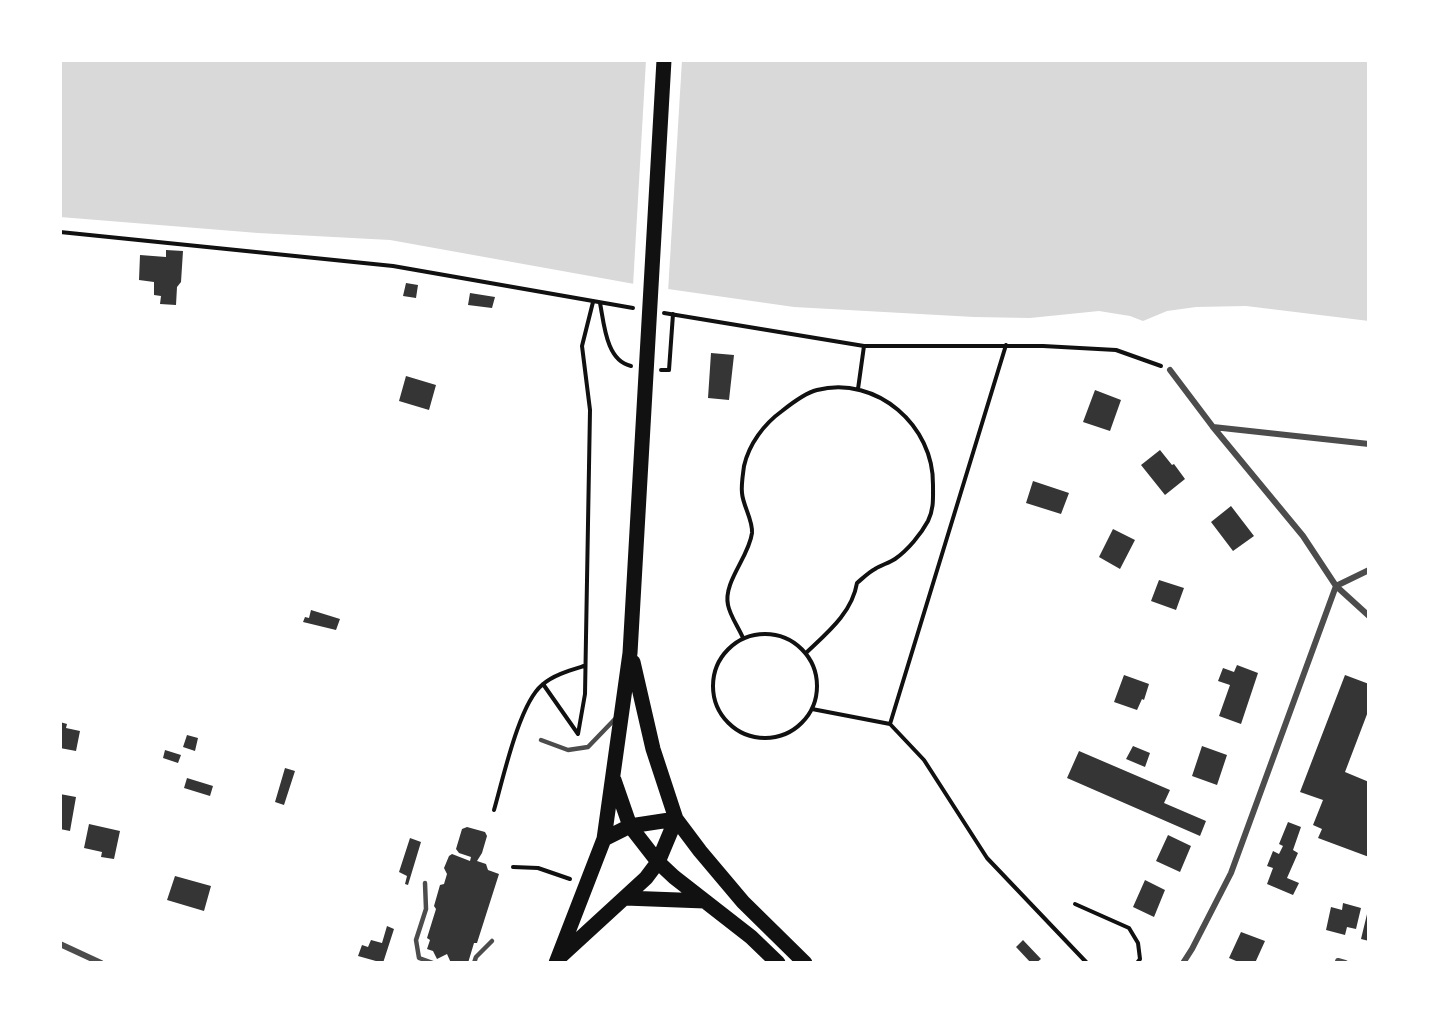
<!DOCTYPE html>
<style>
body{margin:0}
#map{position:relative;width:1429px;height:1023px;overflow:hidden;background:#fff;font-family:Figtree,sans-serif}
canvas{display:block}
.frame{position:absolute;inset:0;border:62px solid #fff;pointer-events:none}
</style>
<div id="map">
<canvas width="1429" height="1023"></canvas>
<div class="frame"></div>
</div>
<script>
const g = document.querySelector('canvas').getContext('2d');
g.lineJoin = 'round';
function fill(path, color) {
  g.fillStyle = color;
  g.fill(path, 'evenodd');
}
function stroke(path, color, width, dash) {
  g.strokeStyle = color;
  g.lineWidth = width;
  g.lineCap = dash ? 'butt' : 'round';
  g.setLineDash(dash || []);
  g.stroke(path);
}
fill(new Path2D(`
 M60 60H1369V321L1246 306 1196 307 1167 311 1143 321 1130 316 1099 311 1030 318 974 317 794 307 640 285 390 240 258 233 60 217Z`), '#d9d9d9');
fill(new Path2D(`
 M646 60H682L668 292 633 286Z`), '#fff');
fill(new Path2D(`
 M166 250 183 251 181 282 177 287 176 305 160 304 161 296 154 295V282L139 280 140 255 166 257Z
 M406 283 418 285 416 298 403 296Z
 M470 293 495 297 492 308 468 305Z
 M711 353 734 355 729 400 708 398Z
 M406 376 436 385 429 410 399 401Z
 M1095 390 1121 400 1110 431 1083 422Z
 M1160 450 1172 465 1174 464 1185 479 1165 495 1141 465Z
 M1033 481 1069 493 1061 514 1026 503Z
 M1231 506 1254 536 1233 551 1211 522Z
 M1113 529 1135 540 1120 569 1099 557Z
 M1159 580 1184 588 1176 610 1151 601Z
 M311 610 340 619 336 630 303 622 305 617 309 618Z
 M1237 665 1258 673 1241 724 1219 716 1230 685 1218 681 1223 668 1234 672Z
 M1124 675 1149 684 1144 700 1142 699 1137 710 1114 702Z
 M1345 675 1369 684V709L1345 772 1369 782V857L1318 838 1322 829 1313 825 1323 800 1300 792Z
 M60 722 67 724 66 728 80 731 76 751 60 748Z
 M187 735 198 738 195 751 183 747Z
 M1133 746 1150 753 1145 767 1126 759Z
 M1202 746 1227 755 1217 785 1192 776Z
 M165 750 181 755 178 763 163 758Z
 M1079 751 1170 790 1164 803 1206 821 1200 836 1067 778Z
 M285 768 295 771 284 805 275 802Z
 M187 778 213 786 210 796 184 788Z
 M60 794 76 797 70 831 60 829Z
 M1288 822 1301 827 1293 850 1298 853 1287 878 1299 883 1293 895 1267 884 1273 868 1267 866 1273 851 1279 854 1283 846 1279 844Z
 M89 824 120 831 114 859 101 857 102 852 84 848Z
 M467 827 485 832 487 836 482 853 477 861 486 864 488 870 499 874 477 943H474L468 963H451L447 954 437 959 433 951 427 949 430 940 427 938 436 909 434 906 440 885 444 884 447 874 444 868 449 856 452 854 470 861 471 857 459 853 456 849 462 829Z
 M1168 835 1191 846 1180 872 1156 861Z
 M410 838 421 842 408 885 405 884 407 876 399 872Z
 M175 876 211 886 204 911 167 900Z
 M1145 880 1165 890 1154 917 1133 907Z
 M1343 903 1361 908 1356 929 1347 927 1345 935 1326 930 1331 907 1342 910Z
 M1368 910H1369V941L1361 939Z
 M387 926 394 929 383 963 358 956 362 945 368 947 371 940 382 943Z
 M1241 932 1265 941 1255 963H1241L1229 958Z
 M1023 940 1041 959 1036 963H1031L1016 947Z`), '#353535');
stroke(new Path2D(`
 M60 232 393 266 633 308
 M600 303C604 323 606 361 631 366
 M664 313 864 346H1043L1116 350 1161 366
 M661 370H669L673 314
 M858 389 864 346
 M713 686a52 52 0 1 1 104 0a52 52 0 1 1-104 0Z
 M743 638C739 628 730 616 728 605 723 582 749 557 752 533 753 520 743 506 742 493 741 485 743 474 744 466 749 444 764 424 782 411 792 403 805 393 817 390 877 375 934 426 933 485 933 498 934 509 928 521 921 534 908 550 895 559 889 563 881 565 875 569 869 572 863 578 857 583 852 613 827 633 806 653
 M543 684 578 734
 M812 709 890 724 924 760 987 858 1087 963
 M890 724 1006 345
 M578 734 585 694 590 410 582 346 593 302
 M494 810C503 779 519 704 542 685 553 675 571 670 584 666
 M513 867 538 868 570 879
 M1075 904 1129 928 1138 943 1140 959 1137 963`), '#111', 4);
stroke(new Path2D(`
 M541 740 568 750 588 747 615 719
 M425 883 426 909 416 940 419 958 433 963
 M474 963 476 957 492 941`), '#4c4c4c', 4.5);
stroke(new Path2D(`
 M1170 370 1213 427 1303 536 1336 586 1369 616
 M1213 427 1369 444
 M1336 586 1369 570
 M60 944 101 963
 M1338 961 1345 963
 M1183 963 1192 949 1231 873 1336 586`), '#4c4c4c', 6);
stroke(new Path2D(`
 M633 662 653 749 676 819 700 851 743 902 805 963
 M614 780 630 826 658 862 674 877 751 937 778 963
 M604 839 630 826 676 819
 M625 898 705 901
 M561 956 646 878 658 862 676 819
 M556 963 604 839 630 653 664 60`), '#111', 15);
</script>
